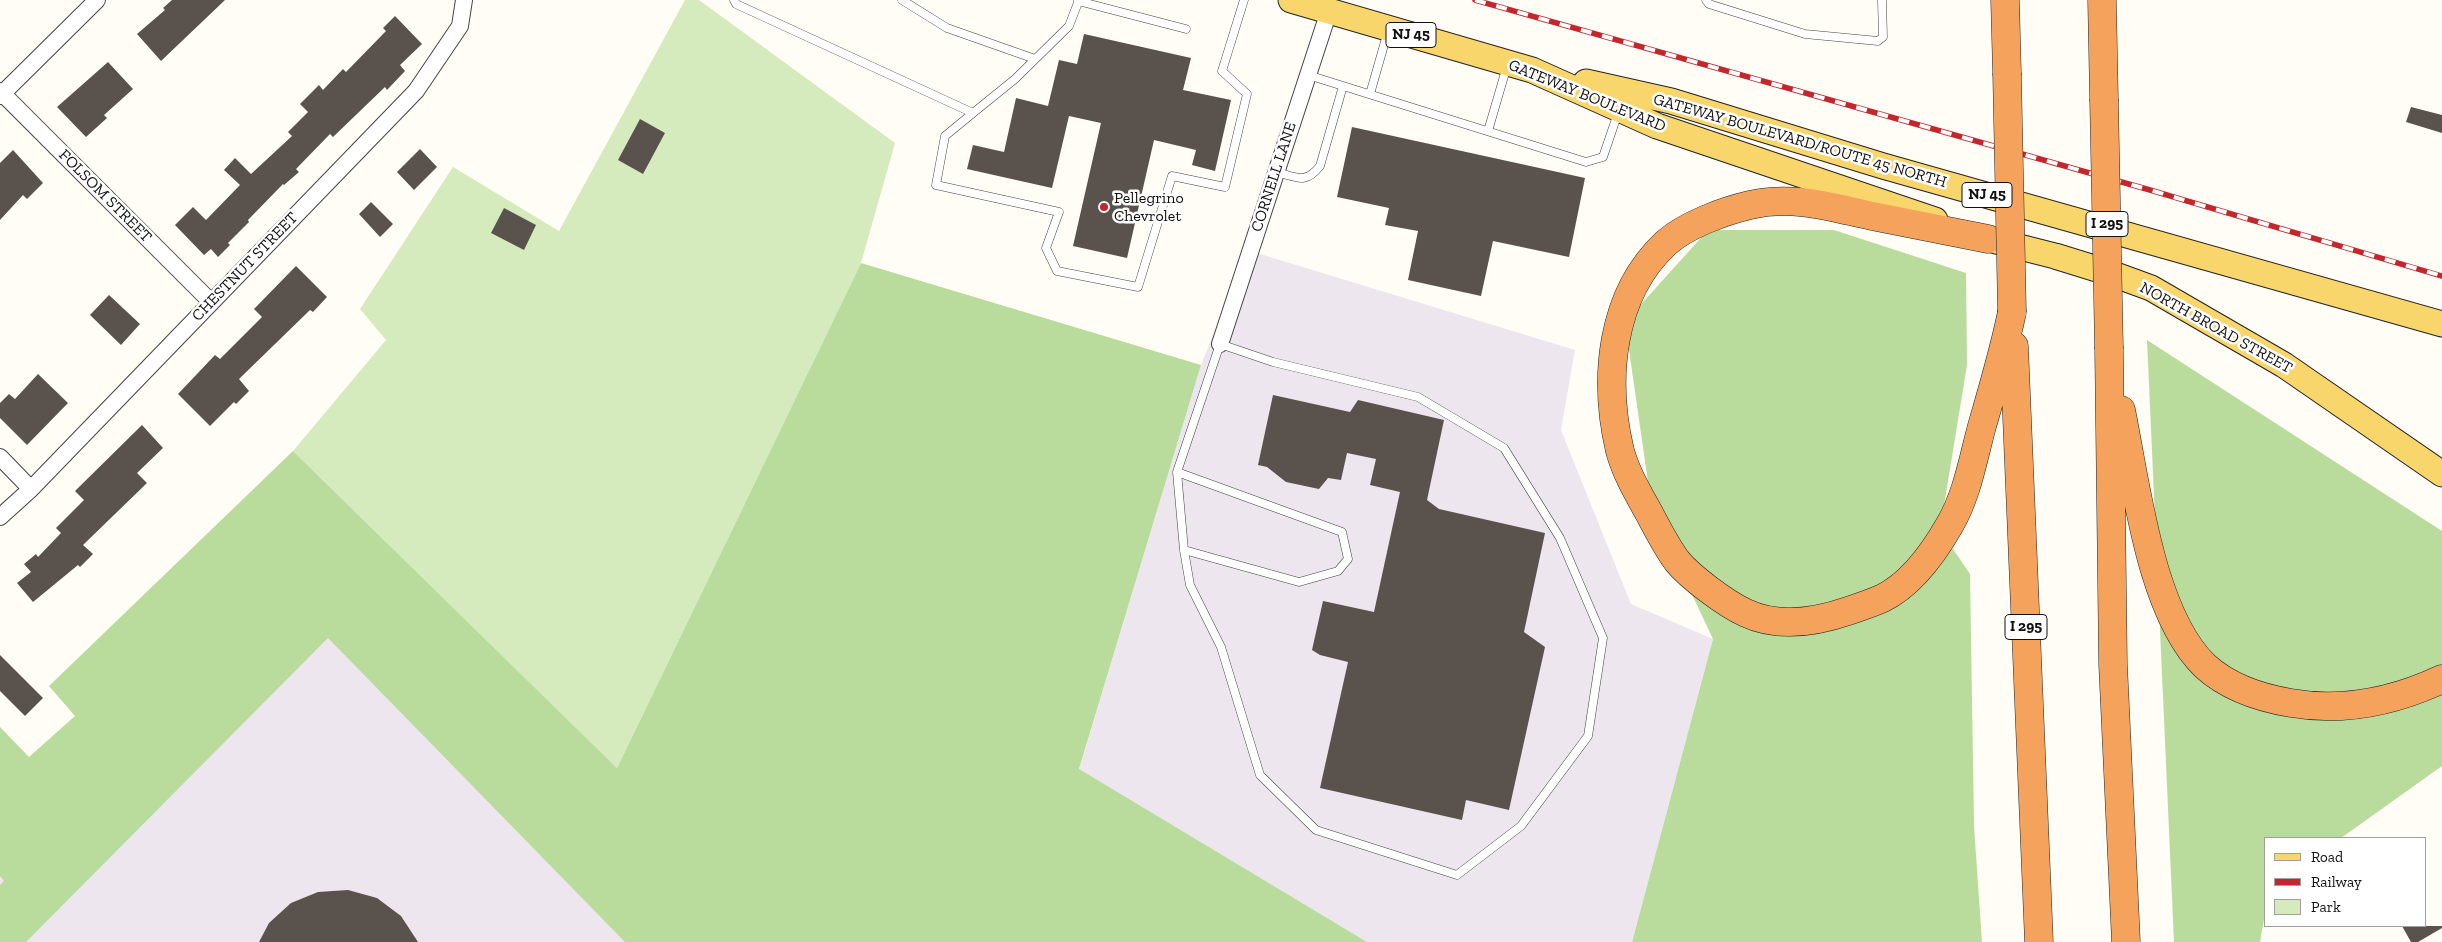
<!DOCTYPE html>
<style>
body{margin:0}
#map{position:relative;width:2442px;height:942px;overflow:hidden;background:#fffdf5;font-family:"Zilla Slab",serif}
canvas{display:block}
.legend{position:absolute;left:2264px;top:837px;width:162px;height:90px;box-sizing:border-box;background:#fff;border:1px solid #a0a0a0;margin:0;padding:6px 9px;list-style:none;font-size:15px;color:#111}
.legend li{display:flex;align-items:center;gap:10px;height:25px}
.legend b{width:25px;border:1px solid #a0a0a0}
</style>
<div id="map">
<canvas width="2442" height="942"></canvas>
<ul class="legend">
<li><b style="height:6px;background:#f9d66b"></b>Road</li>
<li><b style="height:6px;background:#c4262e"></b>Railway</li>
<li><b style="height:14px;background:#d5ebbd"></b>Park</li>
</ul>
</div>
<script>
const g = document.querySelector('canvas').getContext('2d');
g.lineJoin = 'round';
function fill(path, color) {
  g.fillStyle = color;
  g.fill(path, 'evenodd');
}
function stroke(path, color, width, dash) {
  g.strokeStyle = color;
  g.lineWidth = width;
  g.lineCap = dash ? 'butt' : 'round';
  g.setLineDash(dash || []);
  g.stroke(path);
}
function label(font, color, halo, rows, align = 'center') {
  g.font = font + ' "Zilla Slab",serif';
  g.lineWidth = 5;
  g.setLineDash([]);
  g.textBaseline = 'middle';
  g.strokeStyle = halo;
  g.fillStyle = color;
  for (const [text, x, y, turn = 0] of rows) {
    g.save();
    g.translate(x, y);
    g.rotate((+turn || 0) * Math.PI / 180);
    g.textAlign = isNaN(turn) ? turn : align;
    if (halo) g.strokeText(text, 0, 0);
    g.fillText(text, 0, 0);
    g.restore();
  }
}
fill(new Path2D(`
 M1247 250 1575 350 1561 430 1631 604 1713 639 1632 942H1367L1079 770 1201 365Z
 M285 541 683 942H0V829Z`), '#eee6ef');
fill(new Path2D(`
 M685 0H699L895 143 861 263 617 768 293 451 386 340 360 309 453 167 559 231Z`), '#d5ebbd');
fill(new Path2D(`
 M1708 230H1834L1966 273 1967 365 1940 530 1970 574 1974 826 1982 942H1632L1713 639 1652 510 1625 322Z
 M861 263 1201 365 1079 769 1367 942H625L328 638 26 942H0V885L4 881 0 876V727L29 757 75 716 49 686 293 451 617 768Z
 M2147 340 2442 531V766L2341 838H2266V908L2260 942H2174Z`), '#b9dc9c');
fill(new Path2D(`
 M172 0H225L161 61 137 34 165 10 163 8Z
 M395 16 422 44 400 65 405 71 387 90 385 87 333 137 330 134 296 169 299 172 284 185 283 184 248 220 249 222 228 243 230 245 218 257 211 249 204 255 175 225 193 207 206 220 240 185 224 170 235 158 251 174 292 136 288 132 308 112 300 104 319 85 323 90 343 69 346 72 386 31 383 28Z
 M1084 34 1191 58 1183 90 1231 100 1215 171 1192 165 1196 150 1154 140 1127 258 1073 246 1101 123 1069 116 1052 188 967 169 973 145 1004 152 1016 98 1048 106 1059 60 1077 64Z
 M108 62 133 89 104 115 107 118 86 137 57 107Z
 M2411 107 2442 115V133L2406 122Z
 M640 119 665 133 643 174 618 160Z
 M1352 127 1585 178 1569 257 1493 241 1481 296 1408 280 1418 231 1385 225 1389 208 1337 197Z
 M420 149 437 167 414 190 397 172Z
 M13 150 43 183 27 199 23 195 0 220V163Z
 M371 202 393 224 380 237 359 214Z
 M504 208 536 225 524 250 491 233Z
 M296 266 327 297 313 312 310 310 239 379 249 391 236 404 234 402 210 426 178 394 215 355 220 359 262 317 254 309Z
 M109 295 140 324 121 345 90 315Z
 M38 374 68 403 27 445 0 418V403L9 394 15 399Z
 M1273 395 1350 412 1358 400 1444 420 1427 500 1439 509 1545 533 1524 632 1545 647 1509 810 1466 800 1462 820 1320 788 1348 662 1320 655 1312 650 1323 601 1374 612 1400 492 1370 485 1376 459 1347 453 1341 480 1328 478 1319 489 1286 482 1267 467 1258 465Z
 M142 425 163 448 137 473 147 483 83 545 93 554 80 567 78 565 33 602 17 583 31 572 24 564 36 554 38 557 61 533 56 528 84 500 75 491Z
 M0 655 43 698 25 716 0 691Z
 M348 890 377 898 401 916 418 942H259L269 923 291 903 318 892Z
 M2402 926H2442V928L2418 942H2411Z`), '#5a524d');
const service = new Path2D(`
 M734 0 736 4 973 113 1015 79 1069 26 1079 0
 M902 0 947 28 1035 59
 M1706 0 1709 4 1805 34 1878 41 1883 37 1882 0
 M1078 1 1186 29
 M1308 75 1586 162 1603 157 1618 113
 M1370 94 1388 31
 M973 113 945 136 936 185 1059 212 1046 248 1057 271 1138 287 1172 176 1225 187 1247 94 1222 71 1244 0
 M1488 131 1507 66
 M1276 172C1297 177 1305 185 1320 166L1343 86
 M1220 344 1273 362 1418 397 1504 448 1560 538 1603 638 1588 736 1521 826 1457 875 1316 830 1260 775 1221 647 1190 585 1184 550 1177 472Z
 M1177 472 1342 532 1348 559 1338 571 1299 582 1184 550`);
const minor = new Path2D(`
 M0 91 211 302
 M0 96 97 0
 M1220 344 1329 11
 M0 457 31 489
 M0 517 31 489 416 91 460 26 464 0`);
const primary = new Path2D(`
 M1291 0 1532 70 1657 126 1935 220
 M1586 82 1671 101 1883 166 2442 324
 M1992 240 2055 256 2110 273 2151 288 2284 365 2442 474`);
const motorway = new Path2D(`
 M2005 0 2007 73
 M2102 0 2104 99
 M1988 239C1949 231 1911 224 1872 216 1830 207 1794 195 1750 205 1724 211 1686 225 1666 243 1610 295 1603 380 1620 451 1626 473 1638 493 1649 513 1657 528 1666 546 1677 561 1690 577 1726 604 1746 613 1778 628 1816 622 1848 611 1860 607 1872 603 1883 598 1911 584 1934 552 1949 526 1967 496 1973 459 1982 426 1993 388 2004 351 2012 312
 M2014 346 2039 942
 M2109 349 2113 664 2126 942
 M2121 410C2136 483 2150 613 2205 666 2228 687 2261 698 2291 703 2343 712 2395 701 2442 679`);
stroke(service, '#444', 9);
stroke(minor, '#444', 18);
stroke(primary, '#222', 27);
stroke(motorway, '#222', 29);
stroke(service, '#fff', 8);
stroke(minor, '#fff', 16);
stroke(primary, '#f9d66b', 25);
stroke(motorway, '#f5a25d', 28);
const rail = new Path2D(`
 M1475 0 2150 190 2442 276`);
stroke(rail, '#c4262e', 5.5);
stroke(rail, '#fff', 4, [11]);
const motorwayBridge = new Path2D(`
 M2007 73 2012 312
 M2104 99 2109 349`);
stroke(motorwayBridge, '#222', 29, []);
stroke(motorwayBridge, '#f5a25d', 28);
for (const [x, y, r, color] of [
 [1104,207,5,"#c4262e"]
]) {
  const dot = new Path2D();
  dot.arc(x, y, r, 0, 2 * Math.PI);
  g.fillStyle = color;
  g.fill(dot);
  stroke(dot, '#fff', 2);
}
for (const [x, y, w] of [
 [1411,35,50],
 [1987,195,50],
 [2107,224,42],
 [2026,627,42]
]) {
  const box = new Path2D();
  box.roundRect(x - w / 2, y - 12.5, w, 25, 4);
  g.fillStyle = '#fff';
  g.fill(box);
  stroke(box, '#111', 1);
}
label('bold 15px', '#111', null, [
 ["NJ 45",1411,35],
 ["NJ 45",1987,195],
 ["I 295",2107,224],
 ["I 295",2026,627]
]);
label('16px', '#111', '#fff', [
 ["GATEWAY BOULEVARD",1587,96,22],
 ["GATEWAY BOULEVARD/ROUTE 45 NORTH",1800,141,16],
 ["CORNELL LANE",1274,177,-72],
 ["FOLSOM STREET",105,196,45],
 ["CHESTNUT STREET",245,267,-46],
 ["NORTH BROAD STREET",2216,328,29]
]);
label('16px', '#111', '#fff', [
 ["Pellegrino",1114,198],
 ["Chevrolet",1114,216]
], 'left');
</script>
